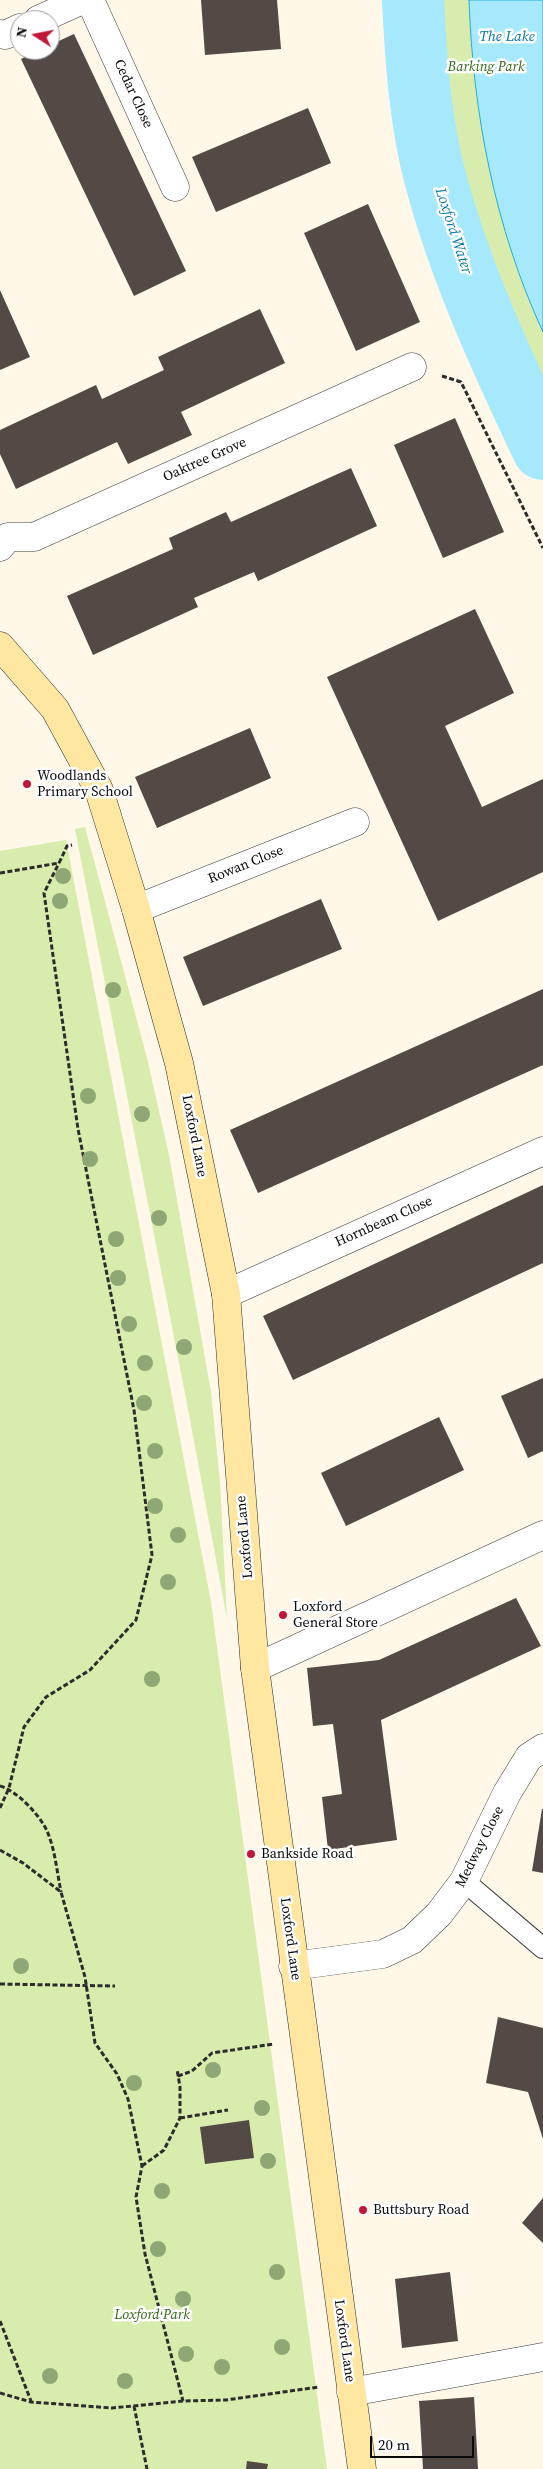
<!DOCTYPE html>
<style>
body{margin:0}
#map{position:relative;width:543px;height:2469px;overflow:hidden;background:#fff7e7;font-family:"Source Serif 4",serif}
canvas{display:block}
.north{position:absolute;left:10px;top:10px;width:50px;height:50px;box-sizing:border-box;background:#fff;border:1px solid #9d9d9d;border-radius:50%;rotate:281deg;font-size:14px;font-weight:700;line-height:20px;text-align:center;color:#0a0a0a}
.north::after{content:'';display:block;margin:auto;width:18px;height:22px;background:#c41738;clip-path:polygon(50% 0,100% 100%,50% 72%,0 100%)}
.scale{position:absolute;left:370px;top:2436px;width:104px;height:22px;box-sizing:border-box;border:2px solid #0a0a0a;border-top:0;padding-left:6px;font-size:15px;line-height:18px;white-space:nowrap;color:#0a0a0a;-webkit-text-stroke:4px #fff;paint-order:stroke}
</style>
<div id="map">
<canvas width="543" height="2469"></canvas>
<div class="north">N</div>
<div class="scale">20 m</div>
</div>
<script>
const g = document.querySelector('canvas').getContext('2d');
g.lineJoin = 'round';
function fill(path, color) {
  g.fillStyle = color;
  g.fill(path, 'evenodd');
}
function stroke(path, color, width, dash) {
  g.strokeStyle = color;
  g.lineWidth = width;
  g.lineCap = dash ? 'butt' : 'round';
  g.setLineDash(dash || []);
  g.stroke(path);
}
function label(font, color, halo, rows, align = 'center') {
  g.font = font + ' "Source Serif 4",serif';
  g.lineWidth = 5;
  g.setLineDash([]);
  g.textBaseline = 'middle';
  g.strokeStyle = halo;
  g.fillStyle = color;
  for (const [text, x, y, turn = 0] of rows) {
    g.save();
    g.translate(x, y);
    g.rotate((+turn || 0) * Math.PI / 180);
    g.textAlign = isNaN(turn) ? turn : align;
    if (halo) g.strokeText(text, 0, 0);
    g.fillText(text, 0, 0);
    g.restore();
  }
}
fill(new Path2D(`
 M427 0H543V406C495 317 451 230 433 129 426 87 428 42 427 0Z
 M85 827 147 1058 169 1155 211 1392 220 1482 227 1619 189 1414 75 829Z
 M66 840 211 1602 327 2469H0V851Z`), '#d7ecad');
const water = new Path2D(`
 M469 0H543V332C495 228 473 114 469 0Z`);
fill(water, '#a6e8fc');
stroke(water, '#26abd9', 1);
stroke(new Path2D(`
 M413 0C416 60 420 123 436 181 461 274 502 362 543 449`), '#a6e8fc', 62);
fill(new Path2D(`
 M201 0H277L281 49 205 55Z
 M74 34 186 271 134 296 21 59 39 50H50V45Z
 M308 108 331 163 216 212 192 157Z
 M368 204 420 322 356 351 304 233Z
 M0 290 30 357 0 370Z
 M260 309 285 363 181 412 192 435 128 464 117 442 16 489 0 454V430L96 385 102 399 164 370 158 357Z
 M455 418 504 532 443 558 394 445Z
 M351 468 377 526 258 581 254 572 194 598 198 607 93 655 67 596 173 549 169 538 226 512 231 522Z
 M475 609 514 693 445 726 482 807 543 779V872L438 921 327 677Z
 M250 728 271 778 157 828 135 777Z
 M321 899 342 949 203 1006 183 957Z
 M543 989V1065L258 1193 230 1130Z
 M543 1185V1263L293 1380 263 1316Z
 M543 1378V1451L528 1458 501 1396Z
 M439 1417 464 1470 346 1526 321 1473Z
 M516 1598 541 1646 381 1720 397 1840 328 1850 322 1797 342 1794 333 1724 313 1726 307 1668 379 1660Z
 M542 1809H543V1873L532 1871Z
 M498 2017 543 2028V2139L528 2092 486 2083Z
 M249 2120 254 2158 205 2164 200 2127Z
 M543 2198V2243L522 2223Z
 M450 2272 458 2341 402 2348 395 2279Z
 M474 2397 478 2469H423L419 2401Z
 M247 2461 268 2464 267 2469H246Z`), '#534945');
const lane = new Path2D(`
 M464 1881 543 1948`);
const street = new Path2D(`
 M90 0 175 187
 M38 20 82 0
 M0 34 5 35 20 28
 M0 547 8 537H34L412 367
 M136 909 355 822
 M226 1294 543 1151
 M255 1668 543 1535
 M293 1966 383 1954 412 1940 439 1914 464 1881 507 1793 529 1757 543 1748
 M351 2392 543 2357`);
const secondary = new Path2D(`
 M0 646 55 709 99 790 136 909 179 1063 226 1294 255 1668 362 2469`);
stroke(lane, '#3d3d3d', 22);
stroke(street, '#3d3d3d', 29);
stroke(secondary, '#2c2c2c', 29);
stroke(new Path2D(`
 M442 376 461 382 543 548
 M0 873 59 863 67 846 72 845
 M0 1786C16 1790 40 1815 47 1831 55 1849 57 1872 61 1892
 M0 1808 9 1788 24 1727 46 1697 90 1670 136 1620 152 1555 134 1410 78 1129 44 893 59 863
 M0 1850 23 1863 61 1892 85 1977 95 2043 117 2074 128 2099 142 2166 136 2197 145 2254 183 2401
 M0 1984 115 1986
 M178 2076 192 2071 212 2053 274 2044
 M180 2118 228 2110
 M142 2166 164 2150 180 2118V2087L177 2069
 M0 2321 31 2401
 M0 2393 31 2402 112 2408 183 2401 226 2400 319 2387
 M134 2406 147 2469`), '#2c2c2c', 3, [5, 2.5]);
stroke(lane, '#fff', 20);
stroke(street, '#fff', 28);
stroke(secondary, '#ffe7a2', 28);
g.fillStyle = '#8ea774';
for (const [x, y] of [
 [63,876],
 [60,901],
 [113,990],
 [88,1096],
 [142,1114],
 [90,1159],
 [159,1218],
 [116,1239],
 [118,1278],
 [129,1324],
 [184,1347],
 [145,1363],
 [144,1403],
 [155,1451],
 [155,1506],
 [178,1535],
 [168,1582],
 [152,1679],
 [21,1966],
 [213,2070],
 [134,2083],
 [262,2108],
 [268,2161],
 [162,2191],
 [158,2249],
 [277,2272],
 [183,2299],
 [282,2347],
 [186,2354],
 [222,2367],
 [50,2376],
 [125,2381]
]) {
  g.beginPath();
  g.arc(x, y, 8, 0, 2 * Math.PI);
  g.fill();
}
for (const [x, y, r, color] of [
 [27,784,5,"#c41738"],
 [283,1615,5,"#c41738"],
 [251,1854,5,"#c41738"],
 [363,2210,5,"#c41738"]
]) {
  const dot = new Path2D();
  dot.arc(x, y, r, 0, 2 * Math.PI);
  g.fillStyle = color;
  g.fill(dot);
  stroke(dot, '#fff', 2);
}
label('italic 14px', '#326616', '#fff', [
 ["Barking Park",486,67],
 ["Loxford Park",152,2315]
]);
label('14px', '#0a0a0a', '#fff', [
 ["Cedar Close",133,94,65],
 ["Oaktree Grove",205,460,-24],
 ["Rowan Close",246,865,-22],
 ["Loxford Lane",194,1136,79],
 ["Hornbeam Close",384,1222,-24],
 ["Loxford Lane",245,1537,-95],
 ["Medway Close",480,1847,-63],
 ["Loxford Lane",290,1939,82],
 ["Loxford Lane",344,2341,82]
]);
label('14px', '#0a0a0a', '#fff', [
 ["Woodlands",37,776],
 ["Primary School",37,792],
 ["Loxford",293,1607],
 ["General Store",293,1623],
 ["Bankside Road",261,1854],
 ["Buttsbury Road",373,2210]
], 'left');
label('italic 15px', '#0a77a5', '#fff', [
 ["The Lake",507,37],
 ["Loxford Water",453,231,72]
]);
</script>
